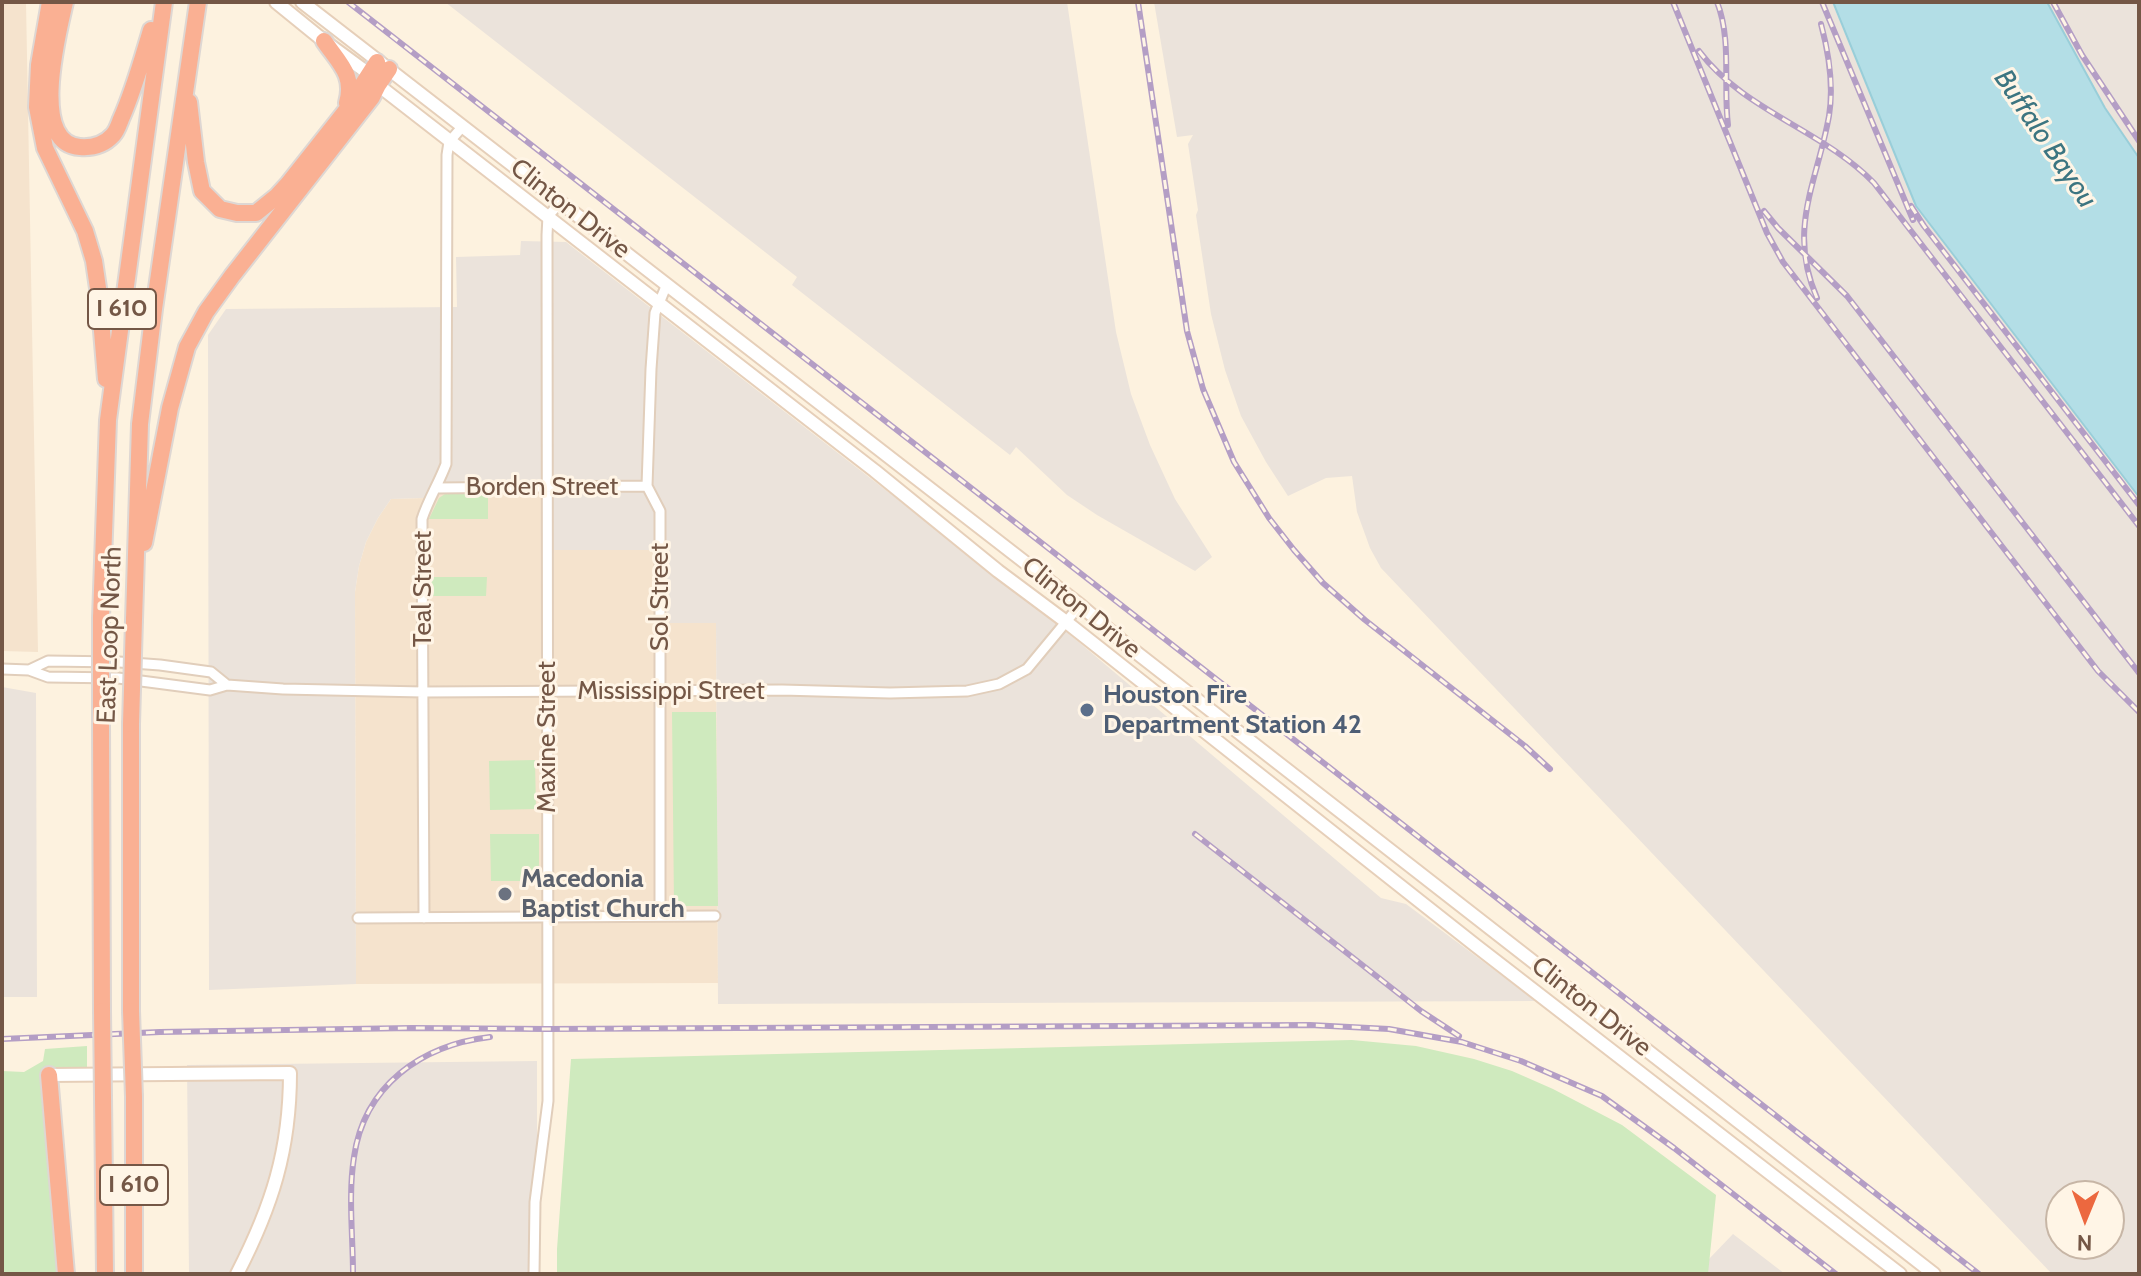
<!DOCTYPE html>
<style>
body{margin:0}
#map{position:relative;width:2141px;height:1276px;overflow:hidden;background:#fdf2df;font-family:Cabin,sans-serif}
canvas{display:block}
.frame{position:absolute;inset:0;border:4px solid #745746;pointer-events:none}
.north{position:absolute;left:2045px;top:1180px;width:80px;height:80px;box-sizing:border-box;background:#fff5e6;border:2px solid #c7b6a6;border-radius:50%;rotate:181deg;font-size:22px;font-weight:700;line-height:32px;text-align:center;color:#745746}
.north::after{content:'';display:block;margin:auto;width:28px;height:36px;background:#ec683f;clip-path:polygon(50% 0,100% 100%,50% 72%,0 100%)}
</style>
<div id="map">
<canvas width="2141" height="1276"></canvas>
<div class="frame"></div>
<div class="north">N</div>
</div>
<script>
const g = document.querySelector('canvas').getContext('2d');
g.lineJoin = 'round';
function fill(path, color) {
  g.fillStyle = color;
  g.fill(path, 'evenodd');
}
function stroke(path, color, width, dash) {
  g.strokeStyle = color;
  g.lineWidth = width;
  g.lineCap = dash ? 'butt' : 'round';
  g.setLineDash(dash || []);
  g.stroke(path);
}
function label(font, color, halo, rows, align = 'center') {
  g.font = font + ' Cabin,sans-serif';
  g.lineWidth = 6;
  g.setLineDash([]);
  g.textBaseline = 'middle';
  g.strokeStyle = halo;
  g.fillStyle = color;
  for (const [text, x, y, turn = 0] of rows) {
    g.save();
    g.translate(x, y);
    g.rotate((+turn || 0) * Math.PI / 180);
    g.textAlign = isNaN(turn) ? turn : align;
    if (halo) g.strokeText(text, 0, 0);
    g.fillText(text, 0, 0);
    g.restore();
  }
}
fill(new Path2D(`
 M2 2H26L38 652 2 651Z
 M432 482 551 483 665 550 716 623 718 983 356 984 355 592 359 566 366 542 378 518 391 499 424 498Z`), '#f5e3cd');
fill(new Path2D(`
 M445 2H1067L1116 332 1131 394 1150 445 1175 499 1212 557 1195 571 1097 515 1067 495 1016 447 1010 455 792 285 797 277Z
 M1154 2H1832L1916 206 2139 497V1274H2052L1381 568 1370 548 1357 512 1352 476 1326 478 1288 496 1266 462 1241 416 1225 370 1211 314 1196 215 1198 210 1188 144 1193 135 1177 137ZM2061 1196H2109V1244H2061Z
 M2046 2H2139V158L2102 103Z
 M521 241 566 242 1048 616 1381 898 1406 904 1536 1001 718 1004 716 623H664V550H550V483L432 482 424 498 391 499 378 518 366 542 359 566 355 592 356 984 209 990 208 335 226 309 457 307 456 257 520 255Z
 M2 687 36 693 37 997H2Z
 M537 1061V1274H189L187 1065Z
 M1733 1234 1785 1274H1708V1260Z`), '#ebe3db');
fill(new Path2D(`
 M445 494H488V519H429L439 498Z
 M428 577H487L486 596H428Z
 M672 712H716L718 906H674Z
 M535 760 536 809 490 810 489 761Z
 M490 834H539V881H491Z
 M1352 1040 1416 1046 1474 1059 1512 1071 1553 1089 1622 1125 1716 1195 1708 1274H557V1249L571 1059Z
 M87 1046V1069L43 1070 62 1274H2V1071L24 1072 43 1061 45 1049Z`), '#cfeabe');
const water = new Path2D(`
 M1833 2H2047L2105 108 2139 158V497L1916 206Z`);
fill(water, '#b3dee6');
stroke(water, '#99ced9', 2);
const street = new Path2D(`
 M438 488 647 486
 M2 669 29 670 48 677 118 678 210 690 227 685 283 689 423 692 782 690 890 693 967 691 999 684 1027 669 1080 605
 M29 670 48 661 119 662 160 665 211 672 227 685
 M660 916V511L647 486 651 369 655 313 667 284
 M358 918 715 916
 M424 918 422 519C428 500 439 483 446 464L447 155 449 142 463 126
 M534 1274 535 1202 548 1101 547 235 548 216 560 203`);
const secondary = new Path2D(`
 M276 2 324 41 369 74 378 85 875 471 998 571 1065 621 1475 945 1900 1274
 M302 2 1080 605 1128 646 1934 1274
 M49 1075 290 1073C290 1150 272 1206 237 1274`);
const highway = new Path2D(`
 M50 2 39 65 37 107 45 148 85 231 94 261 99 295 106 379
 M65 2C58 33 29 144 80 147 93 148 104 145 113 135 117 131 119 124 121 119 134 90 142 60 151 30
 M324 41C339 63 355 75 347 103
 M189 102 196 162 202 191 220 209 237 213H256L277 196 288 184 345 112 377 62
 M144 543 170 408 187 347 206 312 232 276 372 97 378 85 389 69
 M101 618 108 420 164 2
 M134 620 140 424 154 309 198 2
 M101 722 102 1011
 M131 1011V724
 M49 1075 66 1274
 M103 1097 105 1274
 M134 1097V1274`);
stroke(street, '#e1cebb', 13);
stroke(secondary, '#e6cfb9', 16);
stroke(highway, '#ded7d3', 20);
stroke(street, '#fff', 9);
stroke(secondary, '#fff', 12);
stroke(highway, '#fab093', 16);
const rail = new Path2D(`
 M348 2 1979 1274
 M1138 2 1187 331 1203 389 1234 462 1269 518 1294 550 1323 583 1365 620 1525 746 1550 769
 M1673 2 1767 233 1783 262 2098 671 2139 712
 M1717 2C1732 40 1723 84 1728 125
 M1822 2 1913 220
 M2053 2 2082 55 2139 141
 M1699 51C1744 111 1823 130 1874 183L2139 526
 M1911 206 1924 226 2139 505
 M1764 211 1778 228 1847 296 2139 673
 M1817 298C1787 229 1817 183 1829 116 1834 85 1829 54 1821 24
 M1195 834 1421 1011 1459 1036
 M2 1039 160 1032 412 1028 548 1029 1310 1025 1389 1029 1462 1042 1521 1061 1602 1096 1674 1148 1836 1274
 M353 1274C353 1236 348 1195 354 1157 364 1086 421 1045 490 1037`);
stroke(rail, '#b49ec5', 6);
stroke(rail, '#fff5e6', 3, [9]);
const highwayBridge = new Path2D(`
 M101 722V618
 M131 724 134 620
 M102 1011 103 1097
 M131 1011 134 1097`);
stroke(highwayBridge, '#ded7d3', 20, []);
stroke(highwayBridge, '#fab093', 16);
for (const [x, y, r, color] of [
 [1087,710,8,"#5c6f8a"],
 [505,894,8,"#6b7280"]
]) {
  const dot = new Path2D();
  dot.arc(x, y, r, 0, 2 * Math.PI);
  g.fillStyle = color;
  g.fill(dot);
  stroke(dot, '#fff5e6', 3);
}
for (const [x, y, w] of [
 [122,309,68],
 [134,1185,68]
]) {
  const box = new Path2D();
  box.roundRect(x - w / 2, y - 20, w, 40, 6);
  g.fillStyle = '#fff5e6';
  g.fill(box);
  stroke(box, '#745746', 2);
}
label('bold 24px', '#745746', null, [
 ["I 610",122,309],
 ["I 610",134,1185]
]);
label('26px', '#745746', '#fff5e6', [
 ["Clinton Drive",570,209,38],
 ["Borden Street",542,487],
 ["Teal Street",423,589,-90],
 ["Sol Street",660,597,-90],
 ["Clinton Drive",1081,608,39],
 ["East Loop North",110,635,-88],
 ["Mississippi Street",671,691],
 ["Maxine Street",547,737,-90],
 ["Clinton Drive",1591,1007,38]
]);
label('bold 26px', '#4e5e75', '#fff5e6', [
 ["Houston Fire",1103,695],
 ["Department Station 42",1103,725]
], 'left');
label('bold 26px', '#5b616d', '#fff5e6', [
 ["Macedonia",521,879],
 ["Baptist Church",521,909]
], 'left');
label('italic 28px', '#3c7581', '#fff5e6', [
 ["Buffalo Bayou",2045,139,56]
]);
</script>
